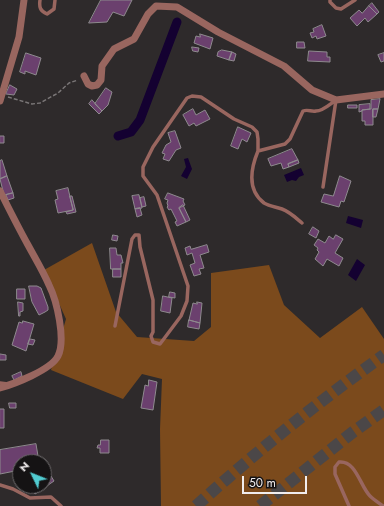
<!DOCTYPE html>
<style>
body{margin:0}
#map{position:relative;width:384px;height:506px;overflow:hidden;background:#2e2a2b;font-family:Jost,sans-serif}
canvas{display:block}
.north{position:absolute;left:12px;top:454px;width:40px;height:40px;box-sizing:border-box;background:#151314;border:1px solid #6d6a6b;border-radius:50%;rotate:313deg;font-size:11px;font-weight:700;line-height:16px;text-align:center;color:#f1edee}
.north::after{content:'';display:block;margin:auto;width:14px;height:18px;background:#51ccd1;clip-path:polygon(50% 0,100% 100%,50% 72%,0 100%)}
.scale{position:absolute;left:242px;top:476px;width:65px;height:18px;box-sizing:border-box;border:2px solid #f1edee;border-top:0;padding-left:5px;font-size:12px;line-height:14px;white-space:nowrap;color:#f1edee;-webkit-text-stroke:3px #151314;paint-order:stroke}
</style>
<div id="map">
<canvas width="384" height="506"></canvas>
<div class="north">N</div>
<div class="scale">50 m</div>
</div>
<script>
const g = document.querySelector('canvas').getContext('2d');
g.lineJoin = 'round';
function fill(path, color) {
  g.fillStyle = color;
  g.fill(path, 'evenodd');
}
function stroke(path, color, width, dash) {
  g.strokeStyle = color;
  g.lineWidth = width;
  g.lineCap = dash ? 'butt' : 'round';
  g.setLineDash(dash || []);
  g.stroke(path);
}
fill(new Path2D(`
 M92 243 116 312 137 337 194 341 211 327V273L269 265 284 305 320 338 362 307 384 339V506H161L160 429 162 379 142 374 123 399 51 370 66 319 44 270Z`), '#7b4a1c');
fill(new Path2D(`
 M188 158 192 169 187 179 181 176 186 167 184 159Z
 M301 168 304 175 299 177 296 181 292 180 287 182 284 175Z
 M348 216 363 220 361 228 346 223Z
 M357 259 365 265 356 281 348 275Z`), '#140131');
stroke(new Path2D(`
 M118 136 131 132 140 120 177 22`), '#140131', 9);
const building = new Path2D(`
 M101 0H132L124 16 113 12 107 22 89 23Z
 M372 3 379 12 377 14 369 6Z
 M369 6 377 14 368 22 365 18 357 26 350 18 359 10 362 13Z
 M322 25 326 36 317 39 316 36 312 38 310 33 314 32 313 29Z
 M200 34 213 38 210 49 194 43 196 36 200 37Z
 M297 42H304L305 48H297Z
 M192 47 199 48 198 52 193 51Z
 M222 50 232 52 229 60 217 56 218 52Z
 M309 51 327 52V57H330V62L308 61Z
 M232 52 236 54 234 61 229 60Z
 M26 53 41 58 36 75 25 71V74L20 72Z
 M384 53V61L381 62 378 55Z
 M10 85 17 89 14 95 6 94Z
 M106 88 112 92 108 105 102 111 95 104Z
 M380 99 378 109H373V125H365V121H362V110L371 109V100Z
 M92 100 102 111 99 114 89 104Z
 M370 104V109L362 110V111L359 112V105Z
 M348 105H357V108H348Z
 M193 109 196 115 205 110 210 119 196 126 194 123 189 126 183 115Z
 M373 109H378L376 117H373Z
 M238 127 251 133 247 142 242 139 238 149 231 146Z
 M175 131 181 148 176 150 169 161 163 159 165 154 162 153 166 145 171 142 168 133Z
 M0 136H4V143H0Z
 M292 149 298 160 288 164 289 167 283 169 281 163 271 166 268 159Z
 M2 160 7 176 0 179V161Z
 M298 160 299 163 289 167 288 164Z
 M7 176 13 193 4 195 0 179Z
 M340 176 351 181 344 202 341 201 339 207 321 202 324 194 333 196Z
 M68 188 73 210 58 213 55 200 58 199 56 191Z
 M13 193 14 198 8 200 6 195Z
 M168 193 184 199 183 201 185 205 179 208 186 222 177 226 175 222 177 221 171 209 169 210 167 207 168 206 167 203 168 200 165 199Z
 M139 195 142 208 135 209 132 196Z
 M70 196H72L76 212 67 214 66 212 73 210Z
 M144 197 146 206 142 207 140 198Z
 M183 205 190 220 186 222 179 208Z
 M140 208 142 215 137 217 135 209Z
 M313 227 319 231 316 238 309 234Z
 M113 235 118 236 117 241 112 240Z
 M336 235 343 239 335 253 343 258 339 266 327 259 323 266 315 259 319 252 317 250 318 248 314 245 318 239 325 243 329 236 333 239Z
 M207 245 209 252 200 255 204 268 199 269 201 274 194 276 190 265 195 263 192 253 187 255 185 248 190 246 191 249Z
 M110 248H116L117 255H121L123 263H121V269H111Z
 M113 269H121V277H113Z
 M29 286H37L41 288 48 307V310L45 312 39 315 32 302Z
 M17 289H25V299H17Z
 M170 292 175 293V298L169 297Z
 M163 296 172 298 170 313 161 311Z
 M18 302 23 303V311L20 312V316H19Z
 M197 302 202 303 200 323 189 320 193 303 197 304Z
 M189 320 200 323 199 329 188 327Z
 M23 321 34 324 26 351 12 345 19 322 22 323Z
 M30 339 35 340 33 345 28 344Z
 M0 354 6 355V360H0Z
 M21 372 22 376 14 380 12 376Z
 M149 380 157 382 153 410 141 408 145 385 148 386Z
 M9 403H16V408H10Z
 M0 409H4V428H0Z
 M101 440H109V453H100V448H97L98 445H100Z
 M36 444 39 462H20V470L0 474V450Z
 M44 471 48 477 51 476 54 481 35 494 29 486H44Z`);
fill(building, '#6b406e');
stroke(building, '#8e8a8e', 1);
stroke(new Path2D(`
 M196 506C256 452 318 402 384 355
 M260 506 353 432 384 410`), '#4b4748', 12, [12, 6]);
stroke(new Path2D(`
 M8 97 32 104 40 103 58 93 69 83 78 80`), '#7a7677', 1.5, [4, 2]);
stroke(new Path2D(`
 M40 0C39 7 40 11 47 14L54 9 55 0
 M330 0V2L336 8 341 9 355 0
 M323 187 336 100
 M302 223C296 218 290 212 282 209 276 207 269 206 264 203 247 190 251 168 258 151L285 144 290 139 303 111C308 109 311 112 316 111 323 111 330 104 336 100
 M115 326 132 239 135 235H139L140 247 153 300V332L151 336 153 342 160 344 181 316 187 301 188 286 157 195 143 176V167L153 147 187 98 192 96 201 97 234 119 252 127 257 132 258 139V151
 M0 383 8 384
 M0 485 13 489 30 498 51 497 61 506
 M349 506 335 474V467L339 462C356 460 360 486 370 496 374 500 379 503 383 506`), '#99665f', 3.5);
stroke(new Path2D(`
 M84 76 88 84 92 86 97 85 101 80 102 66 114 49 134 39 148 14 156 6 177 7 218 32 284 66 312 90 336 100 384 94
 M0 101 19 37 24 0
 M0 191C9 209 18 227 28 245 35 258 43 271 49 285 57 301 66 340 58 356 51 370 14 384 0 388`), '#99665f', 7);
</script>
